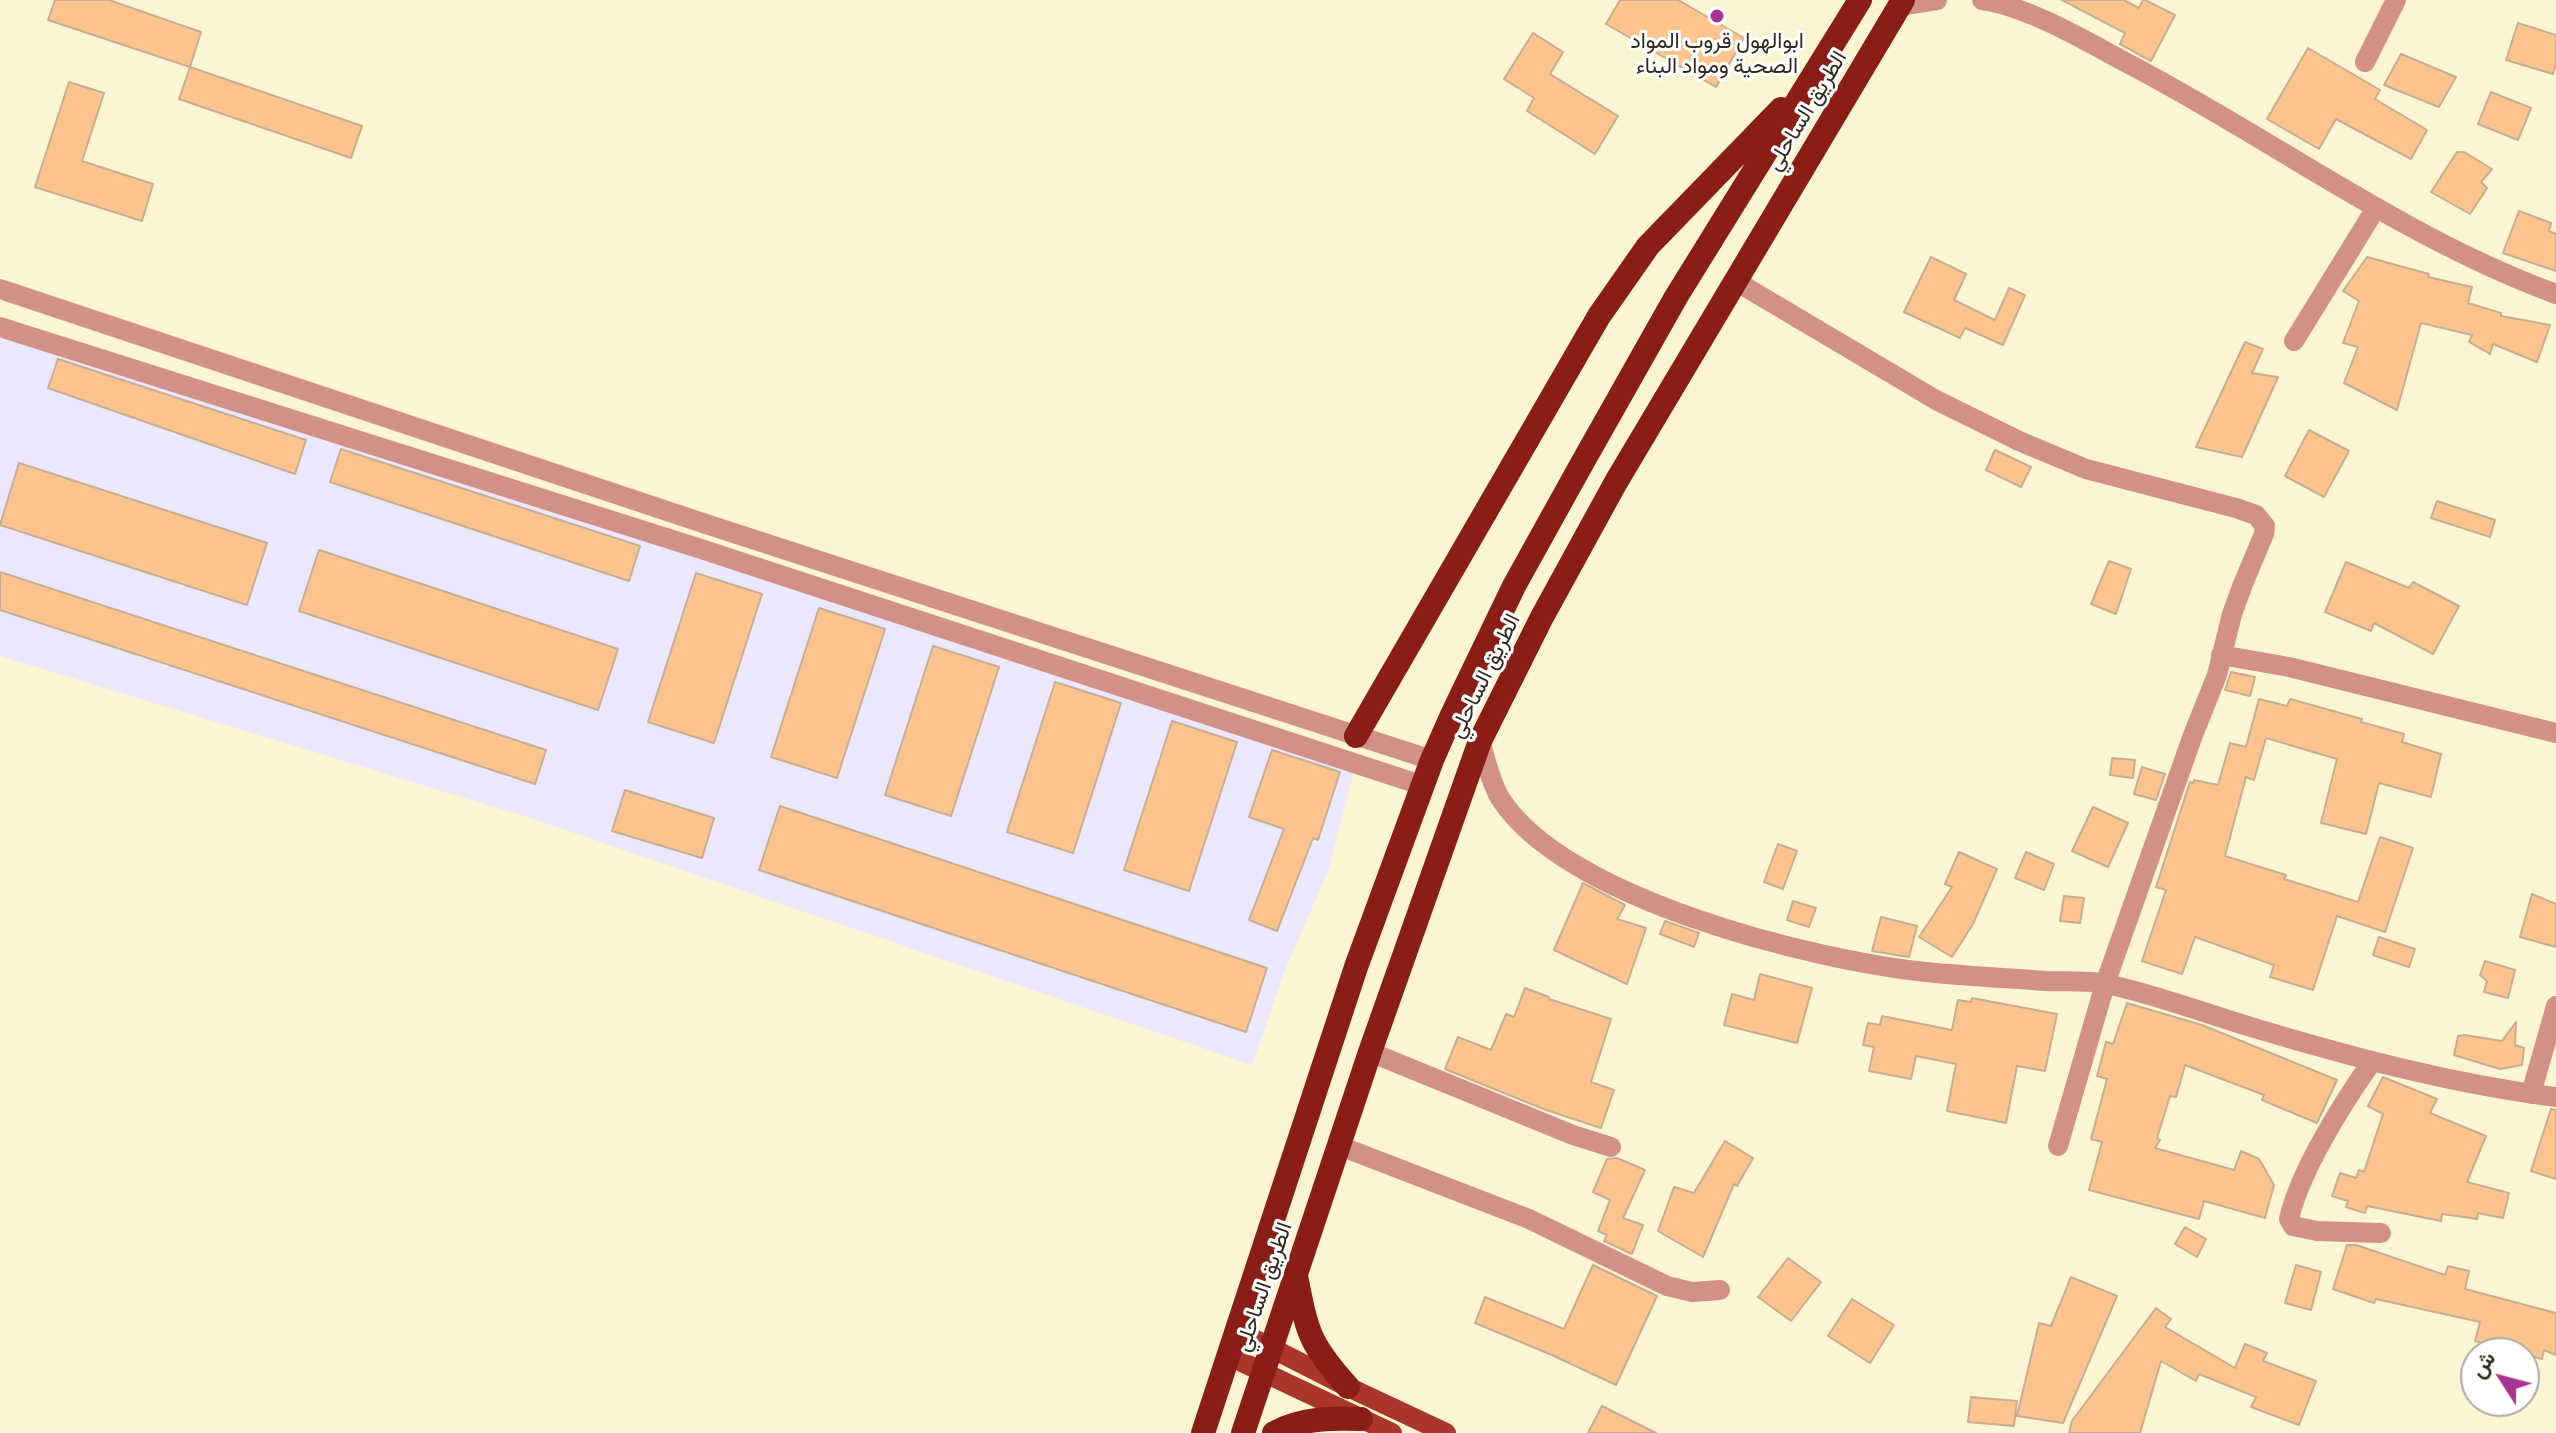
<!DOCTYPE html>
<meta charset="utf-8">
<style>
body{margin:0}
#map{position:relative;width:2556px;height:1433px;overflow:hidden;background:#fcf5d2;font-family:"PT Sans Narrow",Vazirmatn,sans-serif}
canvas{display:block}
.north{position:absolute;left:2460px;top:1337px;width:80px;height:80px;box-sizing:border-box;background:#fff;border:2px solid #acaba5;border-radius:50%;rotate:306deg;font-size:22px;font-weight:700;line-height:32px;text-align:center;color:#2f2c1f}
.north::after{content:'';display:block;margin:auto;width:28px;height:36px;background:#a83691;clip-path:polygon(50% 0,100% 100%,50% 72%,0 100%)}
</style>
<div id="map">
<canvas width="2556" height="1433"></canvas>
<div class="north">ش</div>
</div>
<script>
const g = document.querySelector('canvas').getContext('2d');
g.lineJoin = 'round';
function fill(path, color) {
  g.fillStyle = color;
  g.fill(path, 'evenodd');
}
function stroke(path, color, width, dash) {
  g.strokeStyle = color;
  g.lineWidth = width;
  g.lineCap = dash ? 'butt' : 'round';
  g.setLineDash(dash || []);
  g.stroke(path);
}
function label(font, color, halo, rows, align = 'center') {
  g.font = font + ' "PT Sans Narrow",Vazirmatn,sans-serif';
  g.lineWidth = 6;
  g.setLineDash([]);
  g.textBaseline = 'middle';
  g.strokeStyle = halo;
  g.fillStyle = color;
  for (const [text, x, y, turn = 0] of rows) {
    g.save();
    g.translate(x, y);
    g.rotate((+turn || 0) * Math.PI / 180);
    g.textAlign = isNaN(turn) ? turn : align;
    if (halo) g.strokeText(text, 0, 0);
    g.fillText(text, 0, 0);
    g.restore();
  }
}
fill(new Path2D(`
 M0 333 1355 767 1328 871 1285 970 1252 1065 527 817 0 656Z`), '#ebe7fd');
const building = new Path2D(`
 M55 0H109L201 32 190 67 48 20Z
 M1620 0H1678L1744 38 1716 87 1606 24Z
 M2062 0H2124L2139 8 2143 0H2145L2175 15 2151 61 2120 44 2125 33Z
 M2518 23 2556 35V63L2553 74 2506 60Z
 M1533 33 1563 52 1550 74 1618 116 1595 154 1527 111 1534 98 1504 79Z
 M2308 48 2380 90 2375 99 2427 130 2411 159 2336 119 2319 149 2267 119Z
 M2401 54 2456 77 2439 107 2384 85Z
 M190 67 362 126 351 158 179 99Z
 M69 82 104 93 82 161 153 184 142 221 35 187Z
 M2491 92 2531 108 2518 140 2478 124Z
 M2457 152H2464L2492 169 2481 182 2487 188 2470 214 2431 192Z
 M2519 211 2551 223 2549 231 2556 234V271L2503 253Z
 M1931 257 1966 274 1954 300 1995 320 2009 288 2025 295 2003 345 1965 328 1960 338 1904 312Z
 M2367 257 2429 274 2428 277 2472 287 2468 303 2501 313V316L2550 325 2537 362 2493 344 2490 354 2469 342 2472 335 2421 323 2397 410 2344 383 2358 347 2343 343 2359 301 2343 291Z
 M2245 342 2263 349 2252 373 2278 377 2242 457 2196 447Z
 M58 359 306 440 295 474 48 388Z
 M2309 430 2349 451 2324 497 2285 476Z
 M341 449 640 546 629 581 330 482Z
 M1995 450 2031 467 2021 487 1986 470Z
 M19 463 267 543 247 605 0 525Z
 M2437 501 2495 520 2490 537 2431 518Z
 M319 550 618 649 598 710 299 611Z
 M2109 561 2131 569 2116 614 2091 604Z
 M2346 562 2409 588 2413 582 2459 606 2433 654 2374 623 2371 631 2325 612Z
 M0 572 546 750 535 784 0 610Z
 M696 573 762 594 714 743 648 722Z
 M819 608 885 629 837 778 771 757Z
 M933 646 999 667 951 816 885 795Z
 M2231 672 2255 677 2250 696 2225 690Z
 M1055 682 1121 703 1073 853 1007 832Z
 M2259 699 2287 706 2290 699 2362 719 2361 722 2404 734 2402 742 2441 754 2431 797 2379 783 2366 834 2321 823 2337 759 2266 738 2254 780 2246 777 2225 856 2286 875 2284 879 2358 902 2380 837 2413 848 2385 932 2337 916 2313 990 2270 977 2274 965 2195 937 2182 974 2142 961 2166 890 2156 887 2190 782 2193 783 2194 780 2218 785 2230 743 2246 747Z
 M1172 721 1237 742 1189 891 1124 870Z
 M1272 750 1340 772 1318 840 1313 838 1277 931 1249 920 1284 829 1249 817Z
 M2112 758 2135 760 2133 778 2110 775Z
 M2142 767 2165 774 2156 800 2134 794Z
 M625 790 714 818 702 858 612 831Z
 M780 806 1267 968 1246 1032 759 870Z
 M2093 807 2128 823 2108 867 2072 851Z
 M1778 844 1797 851 1783 889 1764 882Z
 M1959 852 1997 869 1973 924 1952 957 1919 937 1952 887 1945 884Z
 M2026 852 2054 864 2044 890 2015 878Z
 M1583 883 1625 905 1617 919 1646 928 1627 984 1554 950Z
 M2532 894 2556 904V947L2520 937Z
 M2064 896 2084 898 2080 923 2060 921Z
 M1793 901 1816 908 1809 927 1787 920Z
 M1881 917 1917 926 1909 957 1872 951Z
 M1665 921 1699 933 1694 947 1660 934Z
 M2379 937 2415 949 2409 967 2373 955Z
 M2485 961 2515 970 2508 998 2484 992 2487 981 2480 975Z
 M1760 974 1812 988 1797 1043 1724 1025 1732 994 1754 1000Z
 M1525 988 1549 997V999L1611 1019 1591 1082 1614 1090 1601 1128 1546 1110 1445 1069 1458 1037 1491 1050 1506 1014 1514 1017Z
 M1972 998 2057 1014 2045 1071 2017 1066 2006 1123 1947 1111 1956 1064 1916 1056 1911 1079 1869 1071 1874 1047 1863 1045 1868 1023 1880 1025 1882 1016 1952 1030 1958 1000 1971 1002Z
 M2127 1003 2202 1025 2337 1080 2317 1123 2262 1100 2264 1095 2185 1065 2176 1097 2170 1096 2157 1138 2160 1140 2155 1148 2234 1170 2241 1151 2259 1159 2274 1185 2265 1218 2204 1201 2199 1219 2089 1190 2102 1142 2091 1139 2107 1079 2097 1076 2106 1042 2113 1044Z
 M2516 1022 2515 1045 2524 1048 2522 1065 2500 1069 2454 1055 2458 1036 2465 1035 2502 1041Z
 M2383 1077 2437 1099 2430 1113 2486 1136 2467 1182 2509 1193 2503 1218 2478 1213 2477 1219 2442 1214 2441 1221 2367 1206 2365 1213 2346 1207 2348 1201 2332 1196 2340 1173 2356 1178 2359 1170 2364 1172 2383 1114 2368 1106Z
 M2551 1109 2556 1110V1179L2531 1171Z
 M1725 1141 1753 1158 1737 1186 1734 1184 1703 1257 1658 1231 1674 1187 1694 1193Z
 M1617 1158 1645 1170 1623 1218 1643 1225 1632 1254 1604 1241 1607 1235 1598 1231 1610 1200 1593 1192 1607 1159Z
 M2185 1227 2206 1239 2197 1257 2175 1244Z
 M2347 1245H2356L2445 1275 2448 1266 2469 1271 2465 1289 2556 1313V1355L2544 1350 2542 1359 2475 1341 2480 1322 2376 1299 2374 1303 2333 1289Z
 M1788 1258 1821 1282 1791 1321 1758 1297Z
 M1593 1265 1657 1296 1616 1385 1552 1355 1475 1323 1485 1297 1564 1329Z
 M2296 1265 2321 1272 2311 1310 2285 1303Z
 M2071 1277 2117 1296 2063 1423 2017 1416 2039 1323 2051 1326Z
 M1852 1299 1894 1325 1870 1363 1828 1336Z
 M2156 1308 2171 1319 2165 1327 2235 1368 2245 1344 2267 1353 2263 1361 2316 1381 2299 1425 2251 1407 2256 1397 2199 1374 2196 1381 2161 1361 2140 1433H2069L2072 1421Z
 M1971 1397 2017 1401 2014 1426 1968 1422Z
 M1602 1406 1656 1433H1588Z`);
fill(building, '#fdc58d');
stroke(building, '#c7ad94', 2);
stroke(new Path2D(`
 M1982 0C2027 6 2086 41 2127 63 2271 138 2403 238 2556 294
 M1899 6 1937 0
 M2365 62 2396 0
 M1737 282 1936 400 2019 441 2086 469 2236 508 2256 515 2265 526 2264 534 2243 584 2232 614 2217 675 2193 735 2105 984 2058 1146
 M0 289 706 524 1432 760
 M0 327 698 548 1424 786
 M2294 341 2376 208
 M2221 655 2289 667 2556 733
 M1480 741C1486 760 1490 781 1500 798 1564 899 1812 960 1926 972 1966 976 2006 978 2046 981 2066 982 2087 980 2106 984 2155 994 2203 1013 2251 1027 2351 1057 2452 1084 2556 1097
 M1370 1052 1573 1135 1611 1147
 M2371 1063C2342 1104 2300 1171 2289 1219L2293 1226 2317 1231 2381 1233
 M2531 1094 2556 1006
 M1340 1146 1529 1219 1667 1286 1692 1292 1720 1290`), '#d29187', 20);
stroke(new Path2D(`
 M1236 1330 1348 1387 1446 1433
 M1227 1355 1392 1433`), '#a9352b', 20);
stroke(new Path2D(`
 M1356 736 1599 316 1648 246 1781 109
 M1296 1276C1307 1332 1309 1344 1348 1387
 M1203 1433 1356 967 1432 760 1451 717 1514 586 1580 467 1676 297 1860 0
 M1243 1433 1370 1052 1480 741 1542 617 1616 482 1903 0
 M1274 1433C1302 1418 1331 1418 1361 1419`), '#8a1e17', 24);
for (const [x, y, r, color] of [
 [1717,16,8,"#a83691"]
]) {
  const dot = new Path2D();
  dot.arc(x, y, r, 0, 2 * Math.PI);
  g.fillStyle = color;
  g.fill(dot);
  stroke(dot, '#fff', 3);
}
label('22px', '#2f2c1f', '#fff', [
 ["ابوالهول قروب المواد",1717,42],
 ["الصحية ومواد البناء",1717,67]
]);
label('22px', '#2f2c1f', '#fff', [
 ["الطريق الساحلي",1807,111,-59],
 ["الطريق الساحلي",1485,676,-64],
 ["الطريق الساحلي",1264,1287,-71]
]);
</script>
